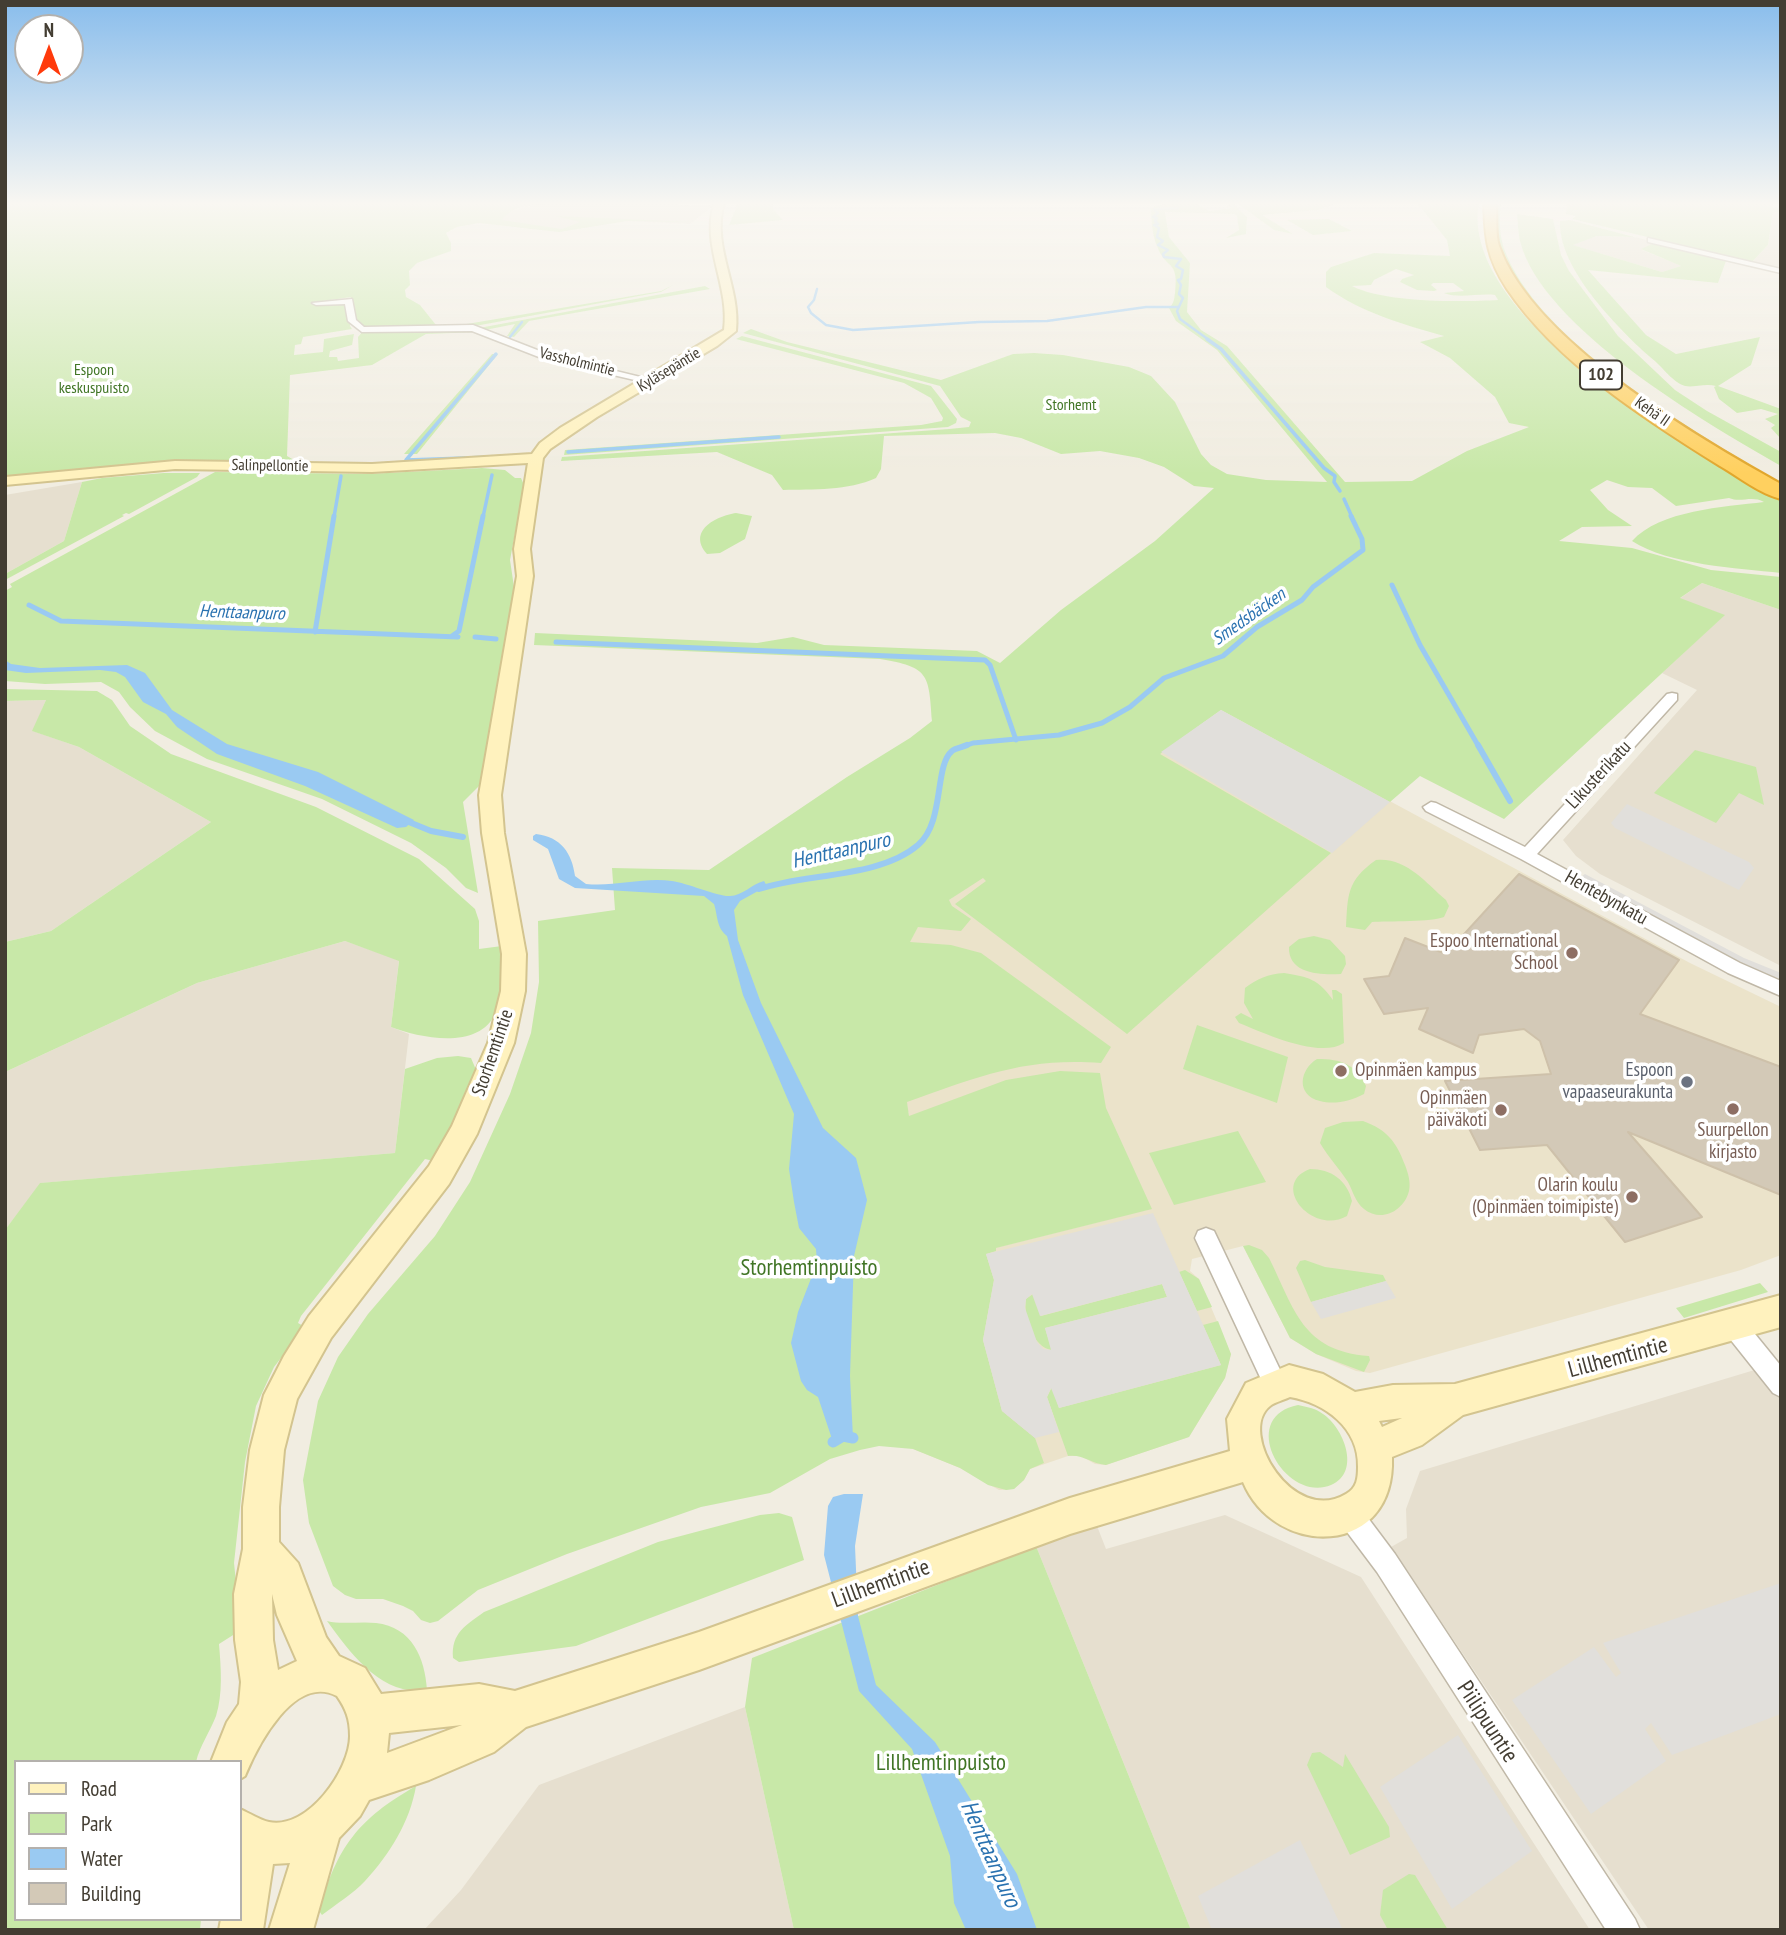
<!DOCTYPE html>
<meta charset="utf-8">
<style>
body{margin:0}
#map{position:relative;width:1786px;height:1935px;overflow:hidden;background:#f1ede1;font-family:"PT Sans Narrow",sans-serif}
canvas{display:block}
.frame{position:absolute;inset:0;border:7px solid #433d32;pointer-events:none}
.legend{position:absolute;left:14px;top:1760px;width:228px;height:161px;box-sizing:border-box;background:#fff;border:2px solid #b4b1ad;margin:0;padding:9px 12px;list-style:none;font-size:21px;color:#433d32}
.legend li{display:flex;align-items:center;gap:14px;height:35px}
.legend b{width:35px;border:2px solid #b4b1ad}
.north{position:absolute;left:14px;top:14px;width:70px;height:70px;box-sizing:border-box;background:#fff;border:2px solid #b4b1ad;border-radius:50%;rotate:0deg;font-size:19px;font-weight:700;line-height:28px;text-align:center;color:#433d32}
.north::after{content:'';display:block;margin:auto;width:24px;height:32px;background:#ff3a0b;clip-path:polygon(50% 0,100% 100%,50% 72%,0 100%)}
</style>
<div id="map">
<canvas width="1786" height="1935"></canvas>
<div class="frame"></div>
<ul class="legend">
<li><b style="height:9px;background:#fff2be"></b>Road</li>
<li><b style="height:19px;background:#c8e8a8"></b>Park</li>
<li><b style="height:19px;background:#9acaf2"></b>Water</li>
<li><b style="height:19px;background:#d3c9b7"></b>Building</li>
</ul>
<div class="north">N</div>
</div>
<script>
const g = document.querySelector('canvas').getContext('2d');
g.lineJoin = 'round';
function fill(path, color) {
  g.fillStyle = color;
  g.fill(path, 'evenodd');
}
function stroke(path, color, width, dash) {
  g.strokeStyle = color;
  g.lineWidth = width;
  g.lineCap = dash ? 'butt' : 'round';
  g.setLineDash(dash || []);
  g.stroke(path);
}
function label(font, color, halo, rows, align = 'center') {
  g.font = font + ' "PT Sans Narrow",sans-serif';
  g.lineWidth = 7;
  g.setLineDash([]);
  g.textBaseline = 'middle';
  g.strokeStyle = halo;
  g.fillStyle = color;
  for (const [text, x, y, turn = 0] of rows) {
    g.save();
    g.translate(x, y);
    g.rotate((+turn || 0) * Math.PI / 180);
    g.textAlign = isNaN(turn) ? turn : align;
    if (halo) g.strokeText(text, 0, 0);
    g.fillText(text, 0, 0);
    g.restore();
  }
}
fill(new Path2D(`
 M552 203H678L677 205 713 206 690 224 627 221 559 232 513 227 501 220 506 213 524 207Z
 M1773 212 1781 213V270L1752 262 1768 245Z
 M1597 236 1634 237 1656 242 1642 250 1682 266 1662 272 1572 245Z
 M82 482 64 541 5 574V495Z
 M1702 583 1781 610V966L1600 874 1576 856 1563 840 1697 690 1662 673 1724 615 1679 599Z
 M46 700 33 731 79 747 211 822 51 931 5 942V701Z
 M345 941 399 960 391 1027 409 1034 395 1153 41 1183 5 1230V1072L197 983Z
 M1781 1362V1930H1649L1391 1547 1407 1538 1406 1509 1420 1471Z
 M1225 1515 1361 1577 1590 1930H1191L1036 1546 1097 1526 1106 1549Z
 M745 1707 794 1930H424L461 1890 539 1785Z`), '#e6dfcf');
fill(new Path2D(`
 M1221 710 1690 963 1781 1007V1255L1741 1270 1370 1373 1356 1371 1316 1354 1290 1338 1243 1246 1192 1259 1190 1271 1199 1279 1231 1354 1225 1378 1189 1437 1106 1465 1095 1464 1081 1456H1068L1030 1469 1024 1480 1014 1489 999 1490 960 1468 913 1449 909 1117 897 1041 904 952 918 926 949 900Z`), '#ebe3ca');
fill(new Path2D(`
 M5 203H552C536 205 512 205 502 220L562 229 580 222 556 216 692 222 627 221 559 232 479 223 457 227 446 233 451 243V251L417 263 409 271 410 285 405 290 406 297 420 305 436 325 455 326 661 291 673 285 661 292 475 326 368 328 354 321 351 297 310 303 350 304V326L352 329 303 337 301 344 295 345 294 355 323 352 324 339 354 334 352 345 330 351 329 357H337L338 361 359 358 358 337 363 331 473 329 480 332 426 334 372 365 290 375 287 456 294 460 133 464 5 476Z
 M738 203H773V209L783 220 729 225Z
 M1168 203H1199L1196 204 1210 211 1231 208 1227 206 1230 205 1228 203H1233L1247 217 1246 234 1226 238 1239 230 1237 216 1234 214 1165 212 1169 237 1190 263 1187 312 1201 330 1227 346 1345 482 1412 481 1467 451 1529 427 1509 423 1495 397 1450 358 1420 342 1444 336C1402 324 1362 313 1326 287V272L1331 267 1374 253 1450 256 1447 240 1417 203H1479C1457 318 1697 452 1781 501V573C1737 568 1669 565 1632 541 1660 510 1724 507 1764 502 1752 495 1741 503 1729 498L1676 506 1652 488 1628 487 1607 480 1590 490 1608 510 1632 526 1582 527 1559 541 1632 548 1711 570 1781 577V610L1702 583 1680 598 1725 615 1504 819 1420 776 1390 802 1221 710 1160 754 1331 853 1127 1034 955 904 986 881 983 878 949 900 952 906 971 919 961 931 918 927 910 942 951 945 981 953 1111 1047 1101 1063C1025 1057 977 1077 907 1102L909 1116 1006 1080 1060 1071 1100 1073 1106 1108 1152 1209 996 1248V1251L986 1254 994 1280 983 1340 1002 1411 1035 1438 1044 1463 1030 1469 1024 1480 1014 1489 1006 1490 988 1485 960 1468 913 1449 879 1446 860 1450 830 1459 770 1493 701 1507 567 1554 478 1590 438 1621 430 1623 421 1620 413 1611 403 1606 383 1599H356L345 1595 333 1586 309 1523 303 1480 318 1401 338 1357 368 1314 435 1236 470 1182 510 1094 531 1033 539 982 538 921 615 910 612 868 709 870 847 777 910 738 932 721C929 674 929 667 880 659L534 645 535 633 757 643 793 637 824 645 977 651 1000 663 1061 610 1155 541 1214 488 1194 486 1164 467 1139 458 1100 451 1061 454 1021 438 995 433 884 436 881 469 876 478C848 491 813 489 783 490L772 475 717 452 561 461 562 457 949 429 969 427 971 422 961 417 940 386 743 333 751 329 787 342 941 380 1013 354 1034 353 1063 355 1129 367 1151 376 1175 402 1201 454 1211 465 1227 474 1266 480 1327 482 1217 350 1176 321 1169 308C1174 303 1174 300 1175 293 1179 258 1166 271 1157 246 1152 234 1151 220 1151 208ZM1396 269 1414 275 1402 279 1400 282 1417 290 1434 291 1437 290 1431 285 1433 283H1453L1464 291 1444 293C1458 299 1479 293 1495 295L1498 300C1461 302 1385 303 1352 286L1371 285 1374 280Z
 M1237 203H1334V204L1318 210 1262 215 1293 234 1274 230Z
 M1497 203H1501C1499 221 1499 239 1507 256 1545 346 1698 434 1781 483V486C1698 436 1479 317 1497 203Z
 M1567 203H1772L1773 208 1781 209V213L1773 212 1768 245 1752 262 1572 219 1576 216 1566 214Z
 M1517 214 1553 219 1561 255 1569 271 1618 336 1675 390 1707 411 1781 452V466C1706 423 1542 328 1520 241 1518 233 1518 223 1517 214Z
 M1329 219 1352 231 1313 235 1287 220Z
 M1570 220 1634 237 1597 236 1573 245 1662 272 1681 266 1641 249 1656 242 1781 272 1726 261 1718 283 1588 270 1646 335 1676 354 1760 337 1751 365 1718 386 1781 409V439L1771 428 1775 425 1765 419 1778 414 1761 409 1737 413 1719 399 1714 387 1716 386C1705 383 1693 388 1685 386 1675 383 1664 370 1662 368 1657 362 1646 354 1639 347 1609 318 1558 265 1560 221Z
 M705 286 710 289 529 321 514 337 507 336 515 324 485 330 479 328Z
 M742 336 931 386 957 419 956 423 948 427 564 455 565 450 921 425 942 421 943 418 931 398 904 383 736 339Z
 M492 354H498L417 454H404Z
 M482 468 505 470 515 478H521L524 485 510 560 514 587 480 785 463 802 478 893 466 888 446 868 411 843 322 799 207 759 155 731 130 707 119 692 101 682 45 684 5 681V591L12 587 10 584 215 472 368 474Z
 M164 473H200L197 477 129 514 126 513 122 515 124 516 5 580V574L64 541 82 482 102 478Z
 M736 513 752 516 745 539 720 553 707 554C687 531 716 516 736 513Z
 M5 689 97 691 112 700 130 726 171 754 316 807 419 859 475 909 479 921V949L502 946C501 963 503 998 496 1012 480 1051 420 1038 391 1027L399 961 345 941 197 983 5 1072V942L51 931 211 822 79 747 32 731 46 700 5 701Z
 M1695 750 1756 767 1764 805 1739 793 1716 823 1654 793Z
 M1376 860C1406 857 1425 882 1446 900L1449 906 1444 917C1433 922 1388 921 1372 922L1365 930 1346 927C1348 896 1346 881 1376 860Z
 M1314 936 1330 940 1345 956 1346 964 1341 974C1323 975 1288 975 1289 947L1299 939Z
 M1284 973C1309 977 1318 979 1333 1000L1332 990H1336L1342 994 1344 1043C1319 1059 1264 1033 1239 1023L1235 1017 1241 1013 1253 1019 1244 1003 1245 988C1257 979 1268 974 1284 973Z
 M1197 1025 1288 1057 1277 1103 1183 1069Z
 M458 1056 471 1058 477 1072 457 1119 433 1161 425 1159 301 1316 298 1323 305 1327 274 1367 256 1406 245 1462 234 1563 241 1630 219 1644C221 1668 223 1694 216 1716 210 1732 200 1745 196 1762H16V1919H201L200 1930H5V1230L40 1183 395 1153 405 1069 437 1058Z
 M1317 1059C1342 1059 1355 1064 1366 1086L1364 1094C1351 1101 1334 1105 1320 1101 1295 1095 1300 1069 1317 1059Z
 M1363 1121C1387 1130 1396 1141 1405 1165 1408 1173 1411 1182 1409 1191 1404 1211 1381 1223 1364 1209 1355 1202 1353 1191 1348 1182 1339 1168 1328 1157 1320 1143L1325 1128 1343 1122Z
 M1238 1131 1266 1182 1174 1205 1149 1153Z
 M1310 1169C1331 1169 1347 1180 1352 1201L1347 1216C1312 1236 1269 1184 1310 1169Z
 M1249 1245 1262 1250 1269 1258C1295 1310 1302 1351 1369 1356L1370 1360 1364 1372 1316 1354 1290 1338 1243 1246Z
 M1305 1260 1325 1267 1383 1275 1386 1281 1311 1302 1296 1268 1300 1261Z
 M1185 1270 1199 1279 1212 1307 1197 1311 1179 1272Z
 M1760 1283 1768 1292 1684 1318 1676 1308Z
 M1162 1284 1167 1297 1045 1328 1052 1350C1033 1348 1023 1316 1026 1299L1033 1294 1041 1316Z
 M1218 1321 1231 1354 1225 1378 1189 1437 1106 1465C1092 1464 1083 1454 1068 1456L1047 1397 1052 1387 1059 1408 1221 1365 1203 1325Z
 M1298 1405C1307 1407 1315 1408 1323 1414 1343 1427 1362 1472 1331 1485 1285 1504 1236 1417 1298 1405Z
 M779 1513 792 1517 804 1560 576 1646 459 1662 453 1658C451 1633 466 1625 484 1612L658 1542 760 1515Z
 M1036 1546 1191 1930H794L745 1707 752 1658Z
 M327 1621C342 1625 360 1621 376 1623 412 1627 425 1658 427 1690 382 1697 351 1654 327 1621Z
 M1320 1752 1343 1767 1345 1754 1389 1827 1390 1837 1350 1855 1307 1765 1312 1753Z
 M416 1786C410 1822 389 1855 365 1881 353 1894 336 1904 322 1915L319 1911C337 1847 358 1819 416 1786Z
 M1409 1874 1415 1875 1448 1930H1388L1380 1915 1383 1890Z`), '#c8e8a8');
fill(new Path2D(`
 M1221 710 1390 802 1332 853 1161 752Z
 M1627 804 1749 862 1754 868 1739 890 1615 828 1611 823Z
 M1585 874 1744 958 1781 973V980L1742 963 1581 877Z
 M1153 1213 1221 1365 1059 1408 1051 1388 1047 1397 1059 1432 1035 1438 1002 1411 983 1340 994 1280 986 1254ZM1162 1284 1167 1297 1045 1328 1051 1350 1043 1349 1037 1342 1025 1308 1026 1299 1032 1294 1040 1316Z
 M1386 1281 1396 1298 1321 1319 1311 1302Z
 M1781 1583V1714L1672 1755 1651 1723 1645 1729 1666 1761 1591 1814 1512 1700 1594 1647 1616 1677 1621 1673 1603 1643Z
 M1458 1735 1532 1851 1452 1909 1380 1787Z
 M1300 1840 1343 1930H1212L1198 1896Z`), '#e1dfdb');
fill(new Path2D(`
 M5 660 11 664 40 668 127 665 145 673 172 710 227 744 318 772 414 820 406 827 397 828 305 786 217 754 177 727 166 714 143 702 125 677 116 672 100 670 26 673 5 670Z
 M536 834C561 837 572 853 575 876L586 884C615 887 643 877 672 881 687 883 719 897 730 896 742 896 752 884 764 881L767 886 740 901 734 910 738 940 761 1003 823 1128 856 1158 867 1200 854 1256 850 1376 853 1438 843 1436 833 1442 818 1397 807 1390 801 1381 791 1343 798 1312 817 1263 816 1249 799 1228 794 1202 789 1169 794 1114 743 995 727 936C716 927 718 916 714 904L704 896 575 888 559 879 548 849 533 840V836Z
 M844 1494H863L855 1546 858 1616 876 1685 935 1742 1017 1874 1037 1930H966L954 1903 950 1856 912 1749 859 1691 824 1555 828 1506 833 1497Z`), '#9acaf2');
stroke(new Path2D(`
 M1298 203H1302
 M1240 204 1271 203
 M1178 208 1154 209 1158 213 1153 217 1157 218 1155 221 1158 224 1154 225 1159 228 1157 237 1163 241 1158 245 1168 250 1163 254 1164 257 1181 259 1176 266 1183 270 1181 279 1178 280 1181 285 1179 294 1183 298 1177 311 1180 319 1209 340
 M817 289 814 300 808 307 811 313 826 325 853 330 979 322 1047 321 1146 307H1179
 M510 337 522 322`), '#9acaf2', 2.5);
stroke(new Path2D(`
 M1207 339 1221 349 1324 468 1335 476 1334 482 1340 491
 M568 452 779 437
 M406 460 496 354
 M406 460 493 457
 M1344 499 1352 517
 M334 517 341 476
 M483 517 492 475`), '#9acaf2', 3.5);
stroke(new Path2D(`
 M1392 585 1420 645 1479 747
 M29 605 61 621 458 637
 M315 632 334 516
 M452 636 459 631 483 516
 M475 637 496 639
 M556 642 985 660 990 665 1016 740
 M962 747 973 743 1059 735 1102 723 1130 707 1164 678 1223 656 1257 627 1302 600 1313 587 1363 550 1362 539 1351 516`), '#9acaf2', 5);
stroke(new Path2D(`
 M1478 745 1510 801
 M404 820 431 831 463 837
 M759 889C806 873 880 878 918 845 945 822 934 766 952 751 955 748 963 747 967 745`), '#9acaf2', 6);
stroke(new Path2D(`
 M833 1442 843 1436 853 1438`), '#9acaf2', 11);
const building = new Path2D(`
 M1519 874 1679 960 1640 1014 1781 1067V1195L1628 1132 1702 1217 1625 1242 1547 1145 1480 1150 1445 1081 1551 1074 1540 1041 1524 1029 1479 1035 1473 1053 1419 1029 1428 1008 1384 1014 1364 979 1389 976 1405 938 1446 954Z`);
fill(building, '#d3c9b7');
stroke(building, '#cec1aa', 2);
const street = new Path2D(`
 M1648 238 1781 269V273L1648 242Z
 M352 299 356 320 364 327 473 325 550 355 657 381 652 384 544 359 472 331 362 332 348 321 345 304 316 305 312 303Z
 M1672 693 1677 694V700L1537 854 1740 963 1781 981V996L1728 973 1521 859 1426 811 1423 807 1431 802 1436 803 1525 847 1667 694Z
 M1206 1228 1214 1231 1283 1376 1287 1384 1283 1392 1275 1396 1267 1392 1195 1238 1198 1231Z
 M1734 1315 1742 1318 1781 1366V1397L1773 1393 1726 1334 1723 1326 1726 1318Z
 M1350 1502 1359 1506 1395 1554 1635 1919 1640 1930H1606L1377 1572 1341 1524 1337 1515 1341 1506Z`);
const secondary = new Path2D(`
 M714 203H724C711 247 741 287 736 331L717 346 597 417 550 449 543 458 530 549 533 576 501 795 504 833 526 954 525 991 514 1043 477 1134 449 1184 331 1338 297 1399 284 1450 279 1507V1542L298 1563 326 1637 339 1656 365 1668 381 1694 479 1684 515 1691 699 1632 1070 1498 1230 1451 1227 1419 1246 1383 1289 1365 1323 1374 1355 1392 1393 1385 1455 1384 1781 1295V1327L1463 1415 1422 1445 1392 1457C1396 1558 1275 1559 1243 1482L1070 1534 699 1670 526 1727 494 1752 429 1780 369 1800 360 1816 339 1838 313 1930H269L290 1863 273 1864 263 1930H219L221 1919H240V1809C249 1813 260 1820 269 1822 308 1830 350 1770 350 1736 350 1719 346 1709 337 1696 294 1673 257 1747 245 1776L240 1779V1762H211L227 1722 239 1704 241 1682 235 1640 234 1594 243 1549V1507L250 1450 264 1395 284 1356 309 1316 429 1166 452 1126 488 1043 501 991 502 954 482 833 479 795 517 576 514 549 528 463 372 472 175 469 5 485V477L175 461 372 464 532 454 540 443 560 428 724 330C730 286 701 247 714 203ZM1290 1397C1325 1403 1359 1428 1358 1467 1358 1478 1357 1488 1346 1494 1293 1526 1237 1432 1270 1406 1275 1402 1284 1400 1290 1397ZM1402 1418 1382 1427 1379 1421ZM272 1594 277 1615 297 1661 278 1670 273 1640ZM462 1725 387 1753 389 1733Z`);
const highway = new Path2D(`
 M1484 203H1496C1497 216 1495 234 1499 246 1532 340 1696 437 1781 484V499C1760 494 1739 477 1720 466 1646 420 1556 362 1507 289 1487 258 1485 239 1484 203Z`);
stroke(street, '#c0b8a7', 3);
stroke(secondary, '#d3c48f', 4);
stroke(highway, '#e1a62c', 4);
fill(street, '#fff');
fill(secondary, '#fff2be');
fill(highway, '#ffd05f');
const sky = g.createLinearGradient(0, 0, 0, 474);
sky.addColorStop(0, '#89bdec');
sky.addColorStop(0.43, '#f9f7f2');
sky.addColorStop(1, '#f9f7f200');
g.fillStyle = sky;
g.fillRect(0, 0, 1786, 474);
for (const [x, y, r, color] of [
 [1572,953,7,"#8d6e63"],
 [1341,1071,7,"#8d6e63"],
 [1687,1082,7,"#6b7280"],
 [1733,1109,7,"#8d6e63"],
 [1501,1110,7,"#8d6e63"],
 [1632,1197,7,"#8d6e63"]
]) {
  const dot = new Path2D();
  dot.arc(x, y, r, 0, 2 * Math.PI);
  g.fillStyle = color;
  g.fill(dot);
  stroke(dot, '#fff', 2.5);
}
label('16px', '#433d32', '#fff', [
 ["Vassholmintie",577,362,14],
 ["Kyläsepäntie",669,370,-31],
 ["Kehä II",1652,412,35],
 ["Salinpellontie",270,466,1]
]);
label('16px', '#407525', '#fff', [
 ["Espoon",94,370],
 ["keskuspuisto",94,388],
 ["Storhemt",1071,405]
]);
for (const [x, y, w] of [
 [1601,375,42]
]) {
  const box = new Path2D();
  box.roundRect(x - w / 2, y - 14.5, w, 29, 5);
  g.fillStyle = '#fff';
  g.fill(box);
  stroke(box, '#433d32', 2);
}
label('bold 18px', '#433d32', null, [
 ["102",1601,375]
]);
label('italic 18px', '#2a72b0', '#fff', [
 ["Henttaanpuro",242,613,2],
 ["Smedsbäcken",1249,617,-35]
]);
label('19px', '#433d32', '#fff', [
 ["Likusterikatu",1599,775,-47],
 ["Hentebynkatu",1606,898,29],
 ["Storhemtintie",493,1053,-71]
]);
label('19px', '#785e54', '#fff', [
 ["Espoo International",1558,942],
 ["School",1558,964],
 ["Opinmäen kampus",1355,1071,"left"],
 ["Opinmäen",1487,1099],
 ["päiväkoti",1487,1121],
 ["Suurpellon",1733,1131,"center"],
 ["kirjasto",1733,1153,"center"],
 ["Olarin koulu",1618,1186],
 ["(Opinmäen toimipiste)",1618,1208]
], 'right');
label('19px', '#5b616d', '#fff', [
 ["Espoon",1673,1071],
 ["vapaaseurakunta",1673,1093]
], 'right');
label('italic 21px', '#2a72b0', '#fff', [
 ["Henttaanpuro",841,851,-13]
]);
label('23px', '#407525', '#fff', [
 ["Storhemtinpuisto",809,1268],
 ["Lillhemtinpuisto",941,1763]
]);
label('23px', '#433d32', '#fff', [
 ["Lillhemtintie",1618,1358,-15],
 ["Lillhemtintie",881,1584,-20],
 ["Piilipuuntie",1487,1722,57]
]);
label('italic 24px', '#2a72b0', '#fff', [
 ["Henttaanpuro",990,1854,66]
]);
</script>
